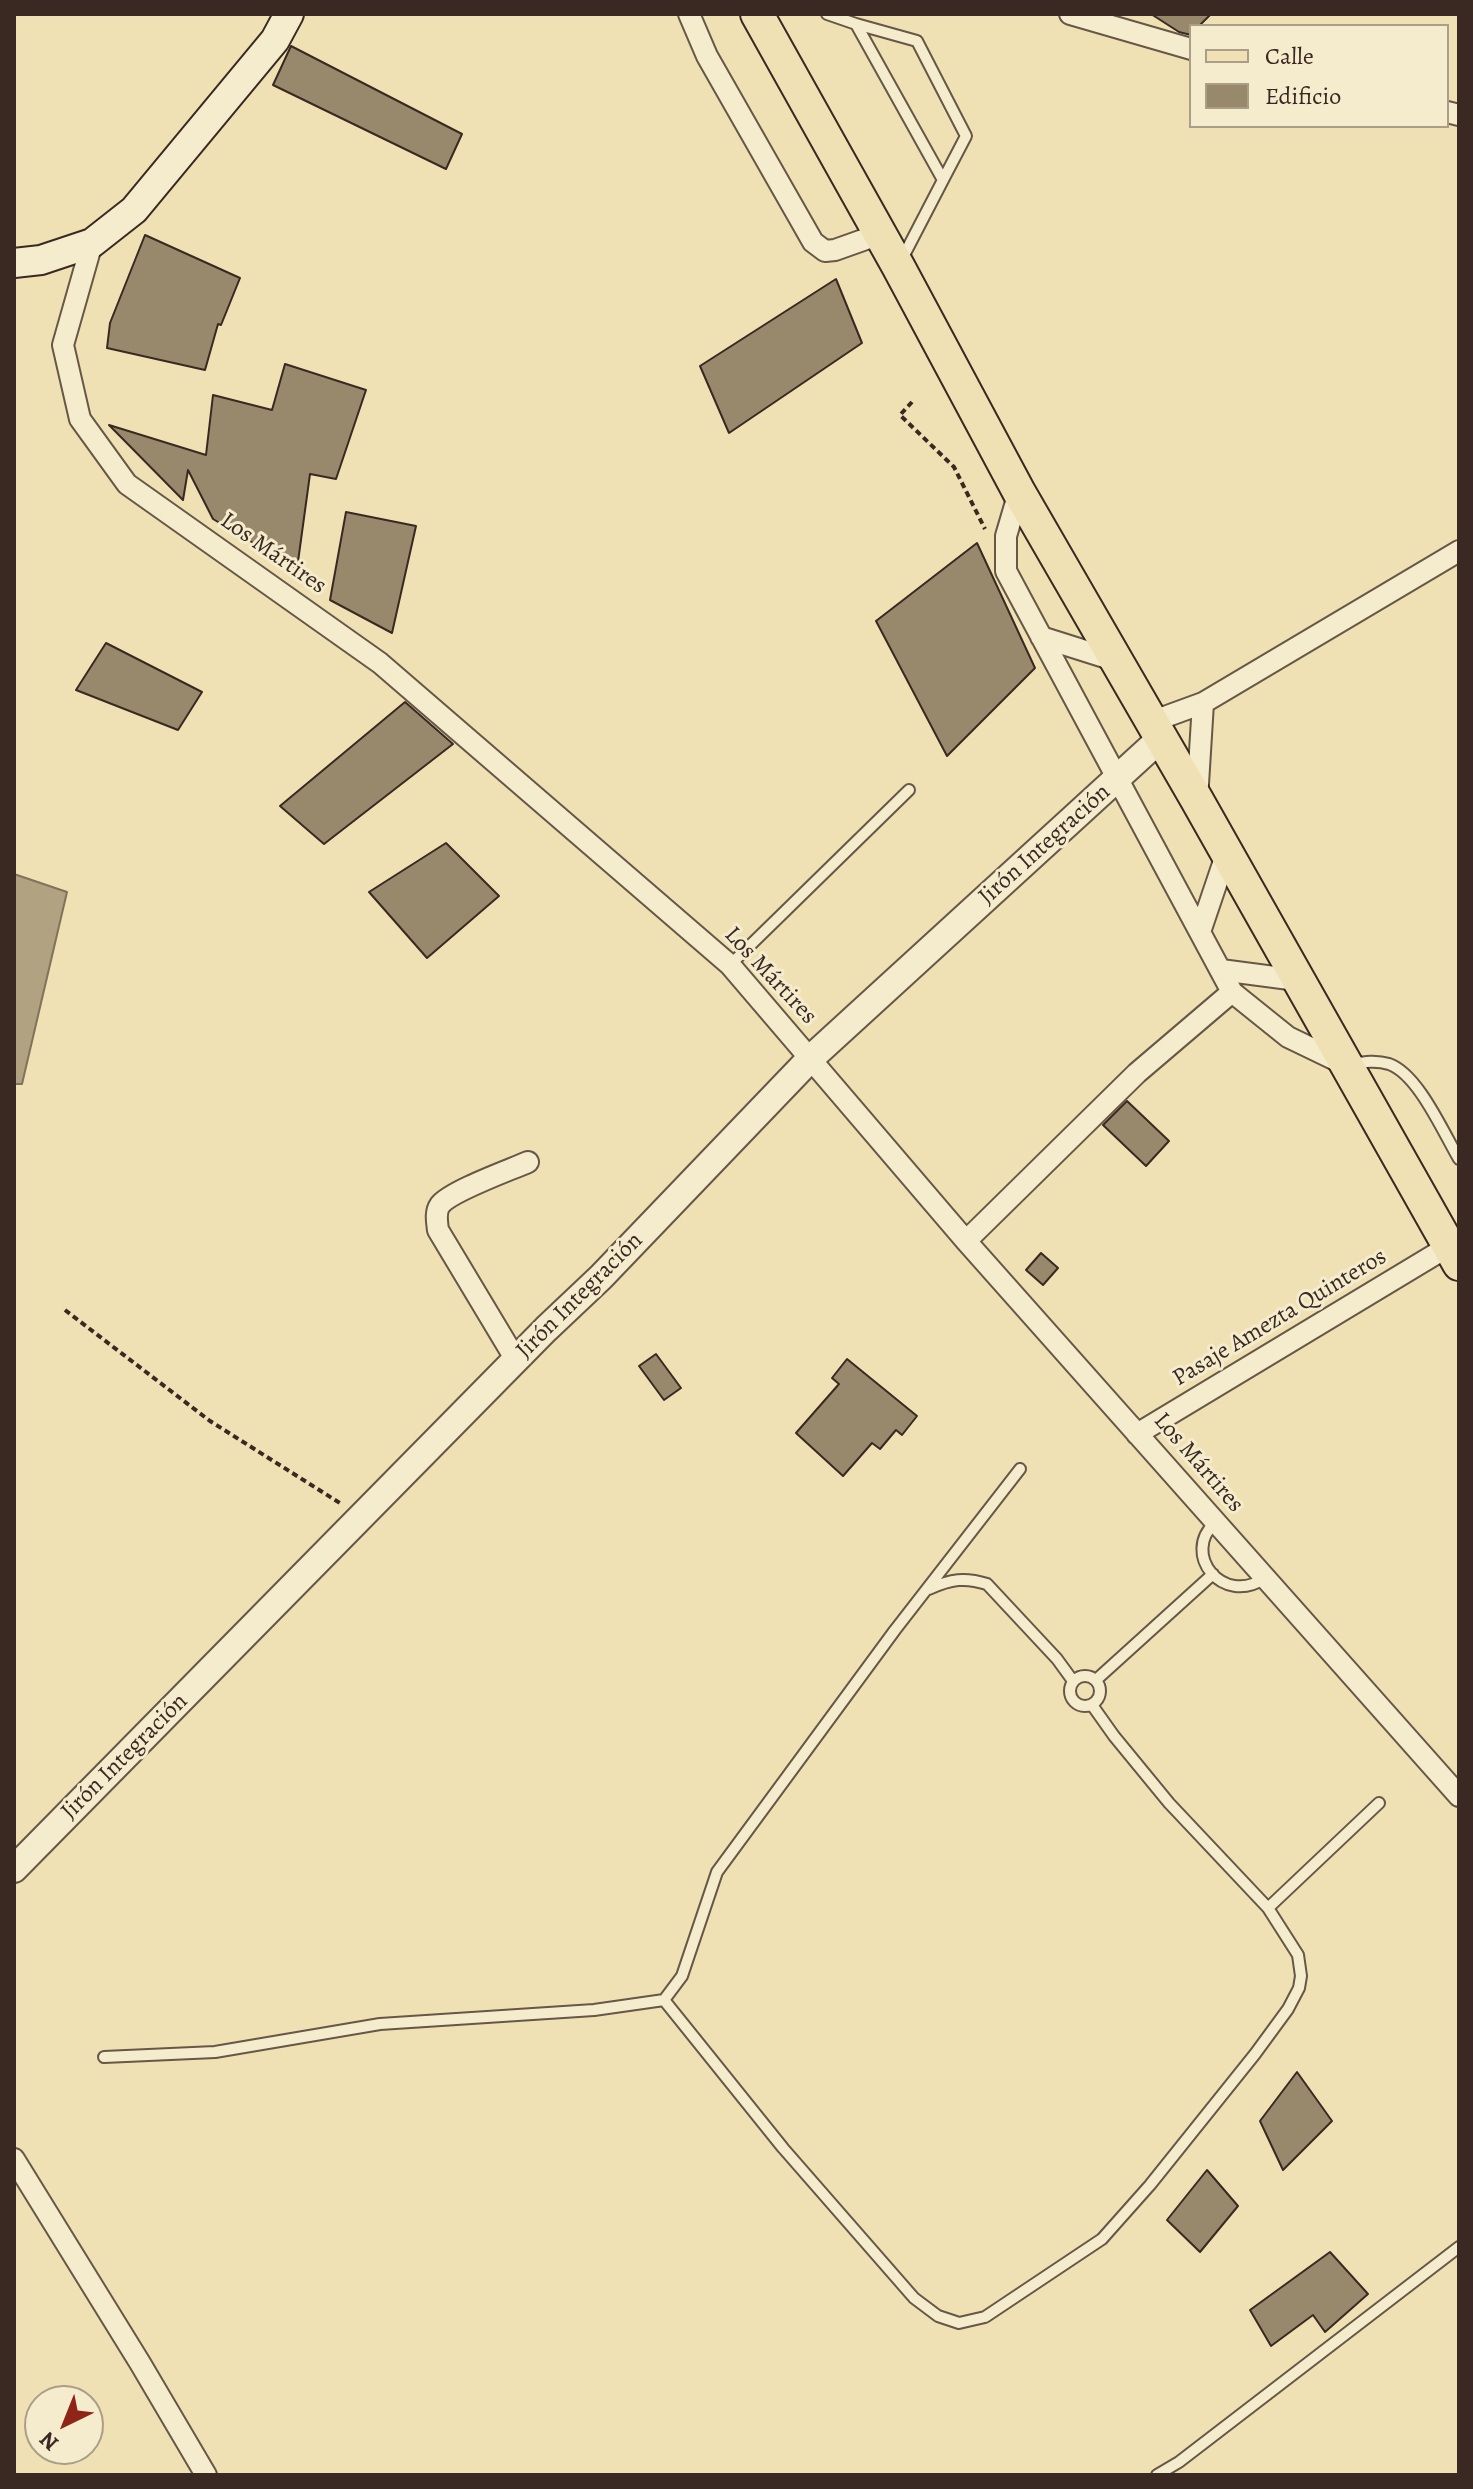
<!DOCTYPE html>
<meta charset="utf-8">
<style>
body{margin:0}
#map{position:relative;width:1473px;height:2489px;overflow:hidden;background:#efe1b3;font-family:Alegreya,serif}
canvas{display:block}
.frame{position:absolute;inset:0;border:16px solid #392922;pointer-events:none}
.legend{position:absolute;left:1189px;top:24px;width:260px;height:104px;box-sizing:border-box;background:#f5ecce;border:2px solid #aa9e89;margin:0;padding:10px 14px;list-style:none;font-size:24px;color:#392922}
.legend li{display:flex;align-items:center;gap:16px;height:40px}
.legend b{width:40px;border:2px solid #aa9e89}
.north{position:absolute;left:24px;top:2385px;width:80px;height:80px;box-sizing:border-box;background:#f5ecce;border:2px solid #aa9e89;border-radius:50%;rotate:223deg;font-size:22px;font-weight:700;line-height:32px;text-align:center;color:#392922}
.north::after{content:'';display:block;margin:auto;width:28px;height:36px;background:#8f2418;clip-path:polygon(50% 0,100% 100%,50% 72%,0 100%)}
</style>
<div id="map">
<canvas width="1473" height="2489"></canvas>
<div class="frame"></div>
<ul class="legend">
<li><b style="height:10px;background:#efe1b3"></b>Calle</li>
<li><b style="height:22px;background:#98896d"></b>Edificio</li>
</ul>
<div class="north">N</div>
</div>
<script>
const g = document.querySelector('canvas').getContext('2d');
g.lineJoin = 'round';
function fill(path, color) {
  g.fillStyle = color;
  g.fill(path, 'evenodd');
}
function stroke(path, color, width, dash) {
  g.strokeStyle = color;
  g.lineWidth = width;
  g.lineCap = dash ? 'butt' : 'round';
  g.setLineDash(dash || []);
  g.stroke(path);
}
function label(font, color, halo, rows, align = 'center') {
  g.font = font + ' Alegreya,serif';
  g.lineWidth = 6;
  g.setLineDash([]);
  g.textBaseline = 'middle';
  g.strokeStyle = halo;
  g.fillStyle = color;
  for (const [text, x, y, turn = 0] of rows) {
    g.save();
    g.translate(x, y);
    g.rotate((+turn || 0) * Math.PI / 180);
    g.textAlign = isNaN(turn) ? turn : align;
    if (halo) g.strokeText(text, 0, 0);
    g.fillText(text, 0, 0);
    g.restore();
  }
}
const water = new Path2D(`
 M14 874 67 892 22 1084H14Z`);
fill(water, '#b1a282');
stroke(water, '#81725c', 2);
const building = new Path2D(`
 M1151 14H1211L1199 26H1191V35L1179 32Z
 M291 46 462 134 446 169 273 85Z
 M145 235 240 278 221 325 218 324 205 370 107 348 110 323Z
 M836 279 862 343 729 433 700 366Z
 M285 364 366 390 336 479 310 474 297 569 213 519 188 470 183 500 109 425 206 455 213 395 272 410Z
 M346 512 416 526 392 633 330 600Z
 M977 543 1035 668 947 756 876 621Z
 M106 643 202 692 178 730 76 690Z
 M405 702 453 744 324 844 280 806Z
 M446 843 499 896 427 958 369 892Z
 M1127 1101 1169 1141 1146 1166 1103 1125Z
 M1041 1253 1058 1268 1043 1285 1026 1270Z
 M656 1354 681 1388 664 1400 639 1366Z
 M847 1359 917 1416 902 1435 896 1430 880 1449 872 1443 843 1476 796 1433 839 1384 832 1378Z
 M1297 2072 1332 2121 1283 2170 1260 2121Z
 M1207 2170 1238 2206 1200 2252 1167 2220Z
 M1330 2252 1368 2294 1325 2332 1313 2315 1271 2346 1250 2310Z`);
fill(building, '#98896d');
stroke(building, '#392922', 2);
const service = new Path2D(`
 M827 14 856 24 943 180 901 261
 M856 24 917 41 966 136 943 180
 M730 965 909 790
 M1351 1064C1364 1062 1376 1060 1389 1064 1418 1074 1443 1132 1459 1159
 M1215 1523C1181 1553 1222 1607 1265 1578
 M929 1589C951 1579 965 1577 987 1584L1057 1659 1073 1681
 M1070 1691a15 15 0 1 1 30 0a15 15 0 1 1-30 0Z
 M1096 1680 1213 1574
 M1268 1908 1379 1803
 M664 2000 783 2148 914 2298 938 2316 959 2323 985 2317 1102 2239 1150 2185 1255 2054 1288 2009 1299 1988 1301 1976 1298 1955 1268 1908 1169 1803 1114 1736 1092 1705
 M104 2057 215 2052 380 2024 594 2010 664 2000 682 1976 717 1872 895 1630 1020 1469
 M1157 2475 1179 2462 1459 2247`);
const minor = new Path2D(`
 M689 14 707 56 813 242 825 251 835 250 880 234
 M1070 14 1191 49
 M1447 112 1459 115
 M92 243 63 345 80 419 127 484 380 663 730 965 966 1241 1459 1796
 M1019 492 1006 536V571L1232 992 1288 1037 1344 1064
 M1041 637 1117 661
 M1151 722 1203 703
 M1197 800 1203 703 1459 551
 M1200 932 1226 855
 M1221 970 1297 980
 M966 1241 1137 1073 1232 992
 M516 1360 438 1230C437 1222 435 1212 440 1205 451 1191 510 1170 528 1162
 M1137 1434 1449 1246
 M14 2159 140 2363 206 2475`);
const tertiary = new Path2D(`
 M14 1869 546 1329 601 1277 810 1059 1160 739`);
const secondary = new Path2D(`
 M14 263 41 260 92 243 134 210 275 40 289 14`);
const primary = new Path2D(`
 M757 14 898 266 1019 492 1197 800 1459 1264`);
stroke(service, '#665746', 14);
stroke(minor, '#665746', 24);
stroke(tertiary, '#665746', 30);
stroke(secondary, '#392922', 32);
stroke(primary, '#392922', 36);
stroke(new Path2D(`
 M912 402 900 415 954 467 985 529
 M65 1310 210 1421 343 1505`), '#392922', 4, [6, 4]);
stroke(service, '#f5ecce', 10);
stroke(minor, '#f5ecce', 20);
stroke(tertiary, '#f5ecce', 26);
stroke(secondary, '#f5ecce', 28);
stroke(primary, '#efe1b3', 32);
label('24px', '#392922', '#f5ecce', [
 ["Los Mártires",273,554,35],
 ["Jirón Integración",1045,845,-42],
 ["Los Mártires",770,976,47],
 ["Jirón Integración",580,1296,-45],
 ["Pasaje Amezta Quinteros",1280,1318,-31],
 ["Los Mártires",1198,1463,49],
 ["Jirón Integración",125,1757,-45]
]);
</script>
